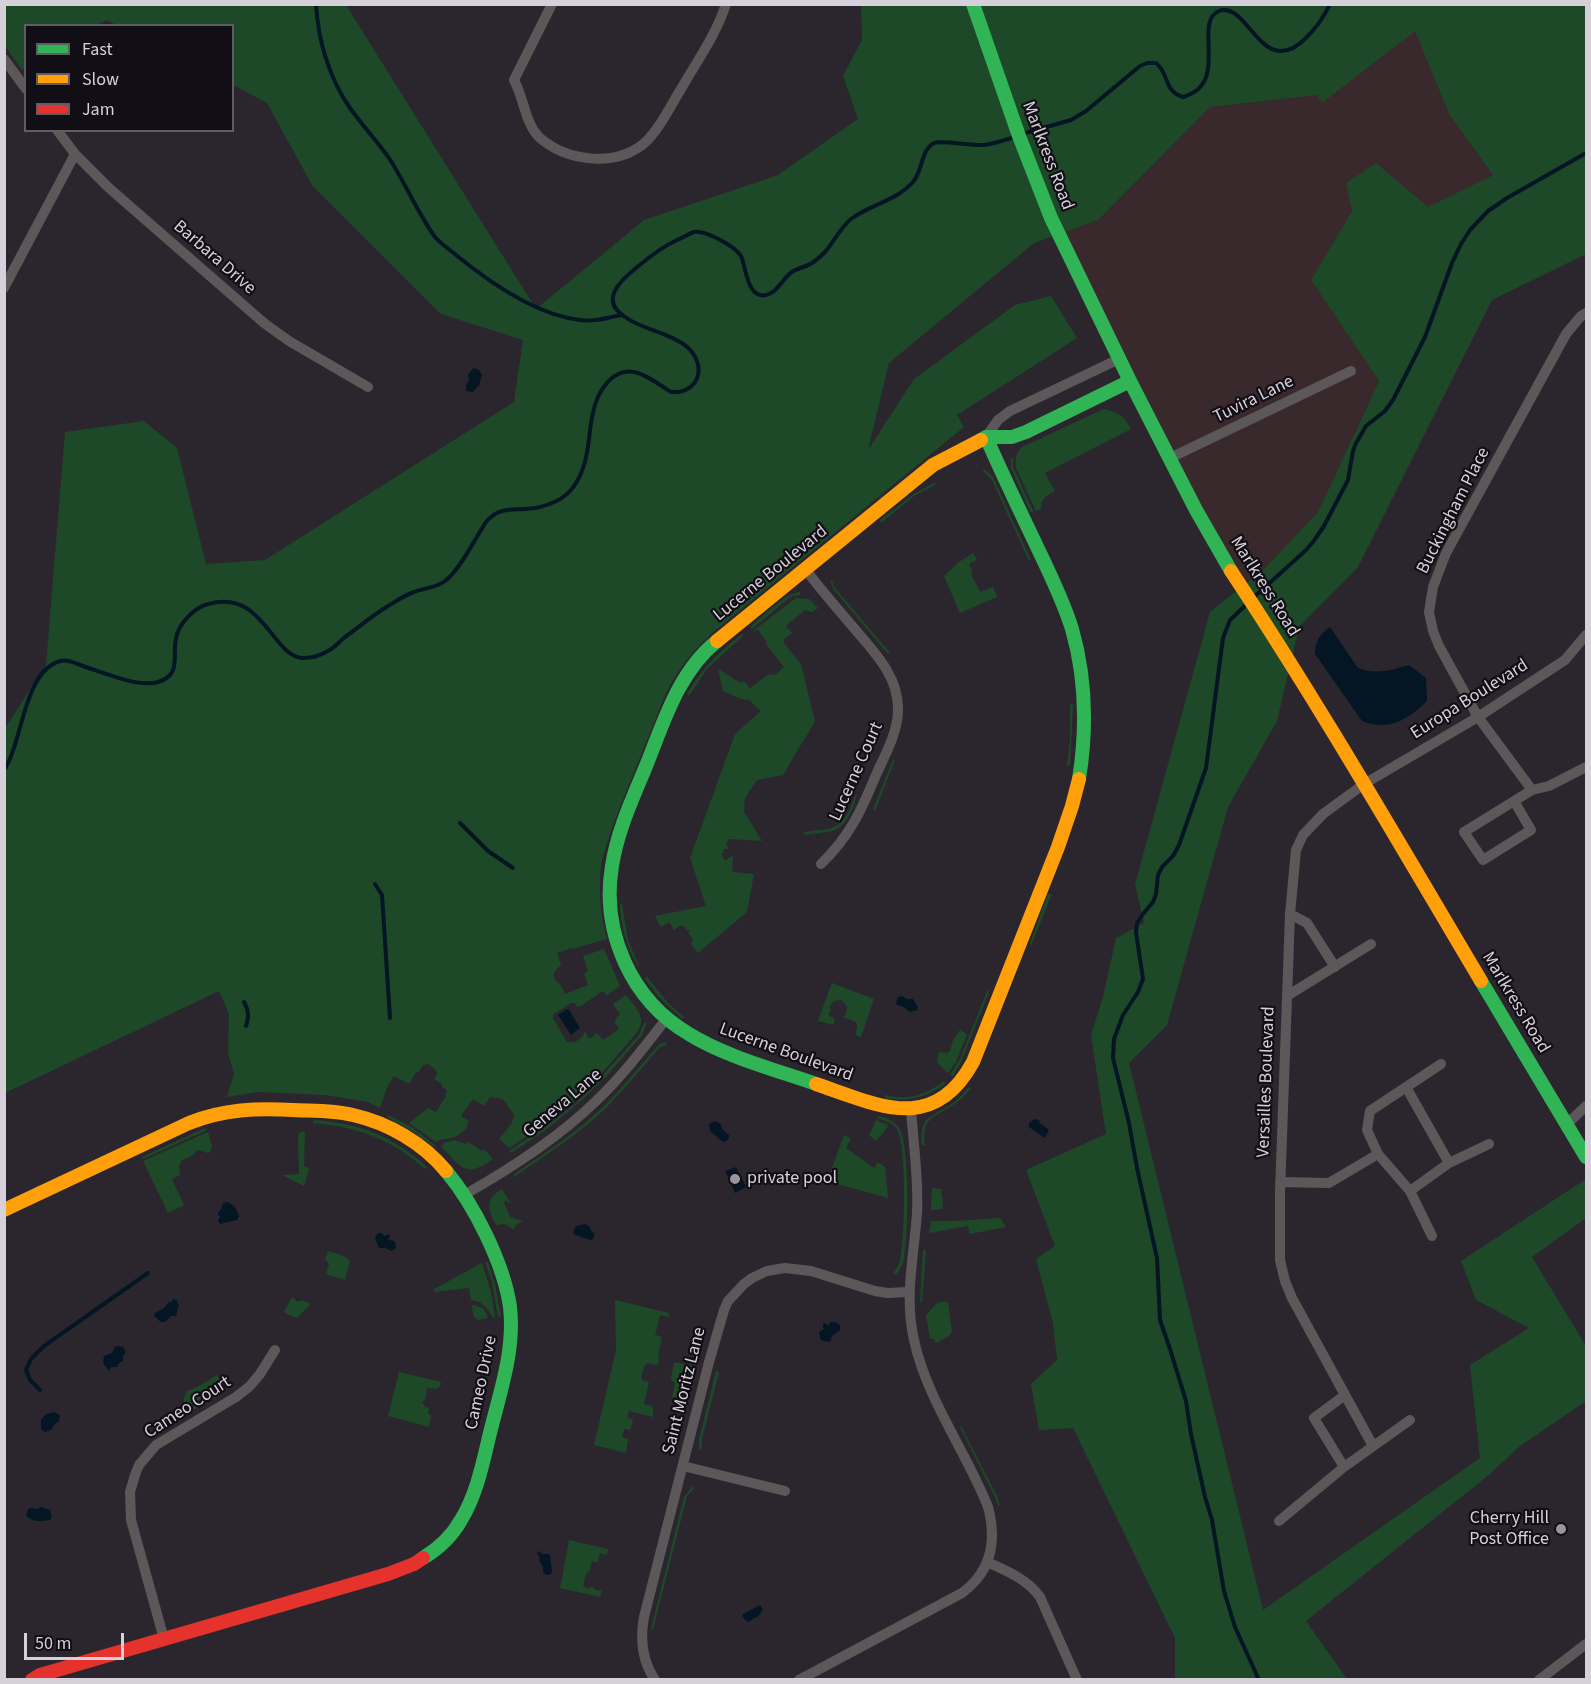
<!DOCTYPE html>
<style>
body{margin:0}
#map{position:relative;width:1591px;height:1684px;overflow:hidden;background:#2b262e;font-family:"Source Sans 3",sans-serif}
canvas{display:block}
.frame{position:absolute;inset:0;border:6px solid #d6d0da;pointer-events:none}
.legend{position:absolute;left:24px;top:24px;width:210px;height:108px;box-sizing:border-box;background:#120e15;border:2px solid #605c64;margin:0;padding:8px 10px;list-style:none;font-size:18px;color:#d6d0da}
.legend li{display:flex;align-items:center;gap:12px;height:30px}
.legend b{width:30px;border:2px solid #605c64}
.scale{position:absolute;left:24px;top:1633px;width:100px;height:27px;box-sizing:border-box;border:3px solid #d6d0da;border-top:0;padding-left:8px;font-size:18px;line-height:21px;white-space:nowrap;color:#d6d0da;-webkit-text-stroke:4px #120e15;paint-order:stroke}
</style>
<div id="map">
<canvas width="1591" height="1684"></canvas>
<div class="frame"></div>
<ul class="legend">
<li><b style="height:8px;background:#30b455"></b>Fast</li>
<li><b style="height:8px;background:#ff9f0a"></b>Slow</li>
<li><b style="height:8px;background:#e5322d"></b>Jam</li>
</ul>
<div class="scale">50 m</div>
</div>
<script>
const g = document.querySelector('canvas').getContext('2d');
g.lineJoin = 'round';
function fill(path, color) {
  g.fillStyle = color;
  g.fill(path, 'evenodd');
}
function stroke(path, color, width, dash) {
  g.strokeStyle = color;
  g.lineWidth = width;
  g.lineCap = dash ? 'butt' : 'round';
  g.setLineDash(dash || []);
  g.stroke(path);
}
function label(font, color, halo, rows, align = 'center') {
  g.font = font + ' "Source Sans 3",sans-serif';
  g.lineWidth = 4.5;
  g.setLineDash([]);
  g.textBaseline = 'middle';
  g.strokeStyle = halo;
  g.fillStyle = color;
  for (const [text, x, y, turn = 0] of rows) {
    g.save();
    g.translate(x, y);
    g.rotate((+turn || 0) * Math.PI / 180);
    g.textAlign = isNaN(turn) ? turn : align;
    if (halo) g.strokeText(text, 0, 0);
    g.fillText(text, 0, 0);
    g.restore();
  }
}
fill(new Path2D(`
 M1415 30 1449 114 1493 175 1428 207 1376 163 1352 211 1311 280 1379 380 1318 512 1264 569 1241 584 1061 233 1098 220 1210 107 1317 95 1322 102Z`), '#39282c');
fill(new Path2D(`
 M5 5H346L536 309 644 220 778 175 858 119 843 76 862 40 861 5H1586V254L1492 300 1358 567 1299 627 1277 721 1228 807 1167 1025 1129 1063 1263 1610 1480 1458 1470 1365 1529 1328 1476 1300 1461 1261 1586 1179V1218L1532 1257 1586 1346V1401L1520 1446 1490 1474 1306 1621 1347 1679H1175V1638L1073 1428 1039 1430 1031 1384 1057 1360 1053 1323 1036 1259 1055 1246 1026 1170 1106 1134 1091 1035 1103 997 1116 938 1144 923 1135 884 1210 612 1264 569 1318 512 1379 381 1311 280 1352 211 1346 183 1376 163 1428 207 1493 175 1449 114 1415 31 1322 103 1317 95 1210 107 1098 220 1034 243 889 363 868 450 914 379 1015 305 1051 296 1077 338 957 415 964 427 717 629C696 647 679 667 666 693L616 817 607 843 602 860 600 875V898L602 918 607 939 572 949 571 948 557 953 561 965C556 970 552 973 555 980L560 984 565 994 588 985 584 974 588 971 583 956 604 949 620 986 607 995 604 992H601L581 1006 577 1007 575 1003H571L554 1014 553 1018 567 1042C575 1044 583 1039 585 1031L588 1038H591L597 1033 603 1040 619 1029 614 1022 616 1021 615 1019 620 1014 613 1004 626 995C632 1003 642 1012 641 1022 640 1032 629 1041 623 1049 609 1065 595 1081 579 1096 558 1116 533 1132 509 1148L499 1139 512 1123 514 1115 503 1099 490 1097 484 1106 473 1099 461 1116 469 1121 466 1125 468 1126C463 1132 458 1136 451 1138 444 1140 441 1138 436 1142L409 1123 428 1108 436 1112 446 1096 445 1095 447 1090 441 1086 442 1084 434 1079 437 1074 436 1070 428 1064 422 1066 419 1072H416L409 1084 394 1076 388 1085 380 1108 368 1102 325 1095 258 1092 227 1097 234 1074 228 1053 229 1014 219 991 5 1093 4 730 46 665 65 432 144 421 177 448 206 564 265 560 514 402 523 340 441 314 312 185 267 103 233 85 232 26H118L107 20 97 25 26 26 25 68 22 70 5 46Z
 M1104 409C1118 412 1124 416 1131 429L1045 473 1055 491C1046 496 1041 498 1041 509L1036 511 1016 468C1015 459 1016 453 1022 447Z
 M1011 458H1013V467L1034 513 1030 512 1011 468Z
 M984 469 993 477 1030 558 1029 561 992 480 983 471Z
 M934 483 937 484 914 496 881 523 880 520 914 494Z
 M973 553 977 560 969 564 972 571 971 574 980 592 993 587 997 597 960 613 944 576 959 562Z
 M832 580 834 587 890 653 888 654 834 590 830 581Z
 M800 592V595L793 596 789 598 752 629 750 627C763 616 784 594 800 592Z
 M796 598 809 599 818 608 812 612 805 610 786 626 792 633 784 639V643L801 664 815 721 783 775 757 780 745 798 744 812 762 841 729 839 726 844 728 846V849H724L722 855 724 860H727L728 858 733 856 732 872 754 874 747 912 698 953 691 944 693 940 688 933 690 932 689 930 687 931 684 926H680L674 930 669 922 661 927 655 916 706 906 690 858 735 734 761 711 749 700 741 699 723 691 718 669 739 682H745L750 688 769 674 775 675 784 667 766 644 767 642 758 630 753 631Z
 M742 634 744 635 707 669 689 696 687 694C703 667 718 653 742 634Z
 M1070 704 1073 705 1070 764 1067 767 1070 740Z
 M893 760H895L875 811 873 809Z
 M856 794 857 795C852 810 847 828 829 832 821 833 813 833 805 835L803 833C811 830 818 831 827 829 845 826 850 809 856 794Z
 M1048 894H1052L1031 946 1030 943Z
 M620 904H622L628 940 639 966H638C627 948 620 925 620 904Z
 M647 977 668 1003 684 1017 682 1019 658 996 645 979Z
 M832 983 874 999 861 1037 856 1035 857 1025 856 1022 843 1017 846 1013 847 1006 841 1000 834 1001 830 1006V1012L828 1013 830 1016 835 1019 833 1025 818 1021Z
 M988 989 989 992 961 1062 953 1076 950 1075 960 1059Z
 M644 1023H647L642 1035 610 1072 582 1100 547 1129 511 1153 509 1151 548 1125 576 1103 592 1087 639 1035Z
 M960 1030 967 1034 956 1062 948 1073 938 1064 937 1060 939 1052 947 1053 950 1051 953 1040Z
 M666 1042 667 1044 659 1048C642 1068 625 1088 607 1107 579 1134 546 1155 514 1177L513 1175C540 1156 567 1139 592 1117 615 1097 635 1072 655 1049L660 1044Z
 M944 1081 945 1084C925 1098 909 1102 885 1098V1095C907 1101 926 1095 944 1081Z
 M968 1088H971C965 1096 957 1103 948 1108 929 1120 922 1120 925 1146L922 1145C919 1117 930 1118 950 1105 957 1100 963 1094 968 1088Z
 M388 1115 410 1126 435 1145 434 1147 415 1133 387 1117Z
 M879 1116C886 1118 894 1120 899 1128 910 1145 909 1241 903 1263 901 1267 899 1271 896 1275L893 1273C896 1269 899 1266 900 1261 905 1241 907 1146 897 1129 892 1122 885 1121 877 1118Z
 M314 1120C361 1124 391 1135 427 1167L425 1169C393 1140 356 1126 313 1123Z
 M876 1120 888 1125 887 1128 876 1141 869 1135Z
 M205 1128 207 1130 143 1159 142 1157Z
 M305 1131 304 1166 309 1168 304 1186 282 1175 299 1174 298 1136 299 1133Z
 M208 1132 212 1147 210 1152 208 1153 198 1150 190 1157 182 1160 179 1166 180 1175 172 1179 184 1205 168 1213 143 1161Z
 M844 1135 851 1139 846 1148 874 1168 878 1162 885 1167 888 1198 827 1181Z
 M455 1140 466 1144 468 1142 482 1151 484 1149 493 1159C465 1179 462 1167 441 1147L444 1143Z
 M932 1188 941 1189 943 1203 942 1209 931 1210Z
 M502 1189 510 1202 509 1203 506 1200 503 1204 505 1205 510 1217 523 1221 515 1225V1228L513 1229 504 1224 496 1225C488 1209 484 1199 502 1189Z
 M1000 1218 1006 1227 970 1234 968 1226 929 1233 931 1221H954Z
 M923 1250H926L922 1302 920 1303Z
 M328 1251 344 1256 350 1261 345 1280 326 1274 329 1264 325 1259Z
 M485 1262H488L495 1284 501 1316 498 1317 492 1282Z
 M482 1263 491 1292 495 1317 493 1318C488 1308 483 1301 471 1300L469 1288 435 1292 434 1289Z
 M292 1297 298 1302 302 1300 311 1304 297 1318 285 1313V1310Z
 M615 1300 669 1313V1317L660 1315 655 1335 662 1337 658 1356 659 1357 658 1365 647 1363 645 1365 641 1377 643 1381 649 1382 644 1404 653 1406V1417L629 1411 627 1418 633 1420 630 1430 624 1429 622 1437 628 1439 626 1453 594 1445 616 1350Z
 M941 1302H948L952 1332 949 1336 936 1343 934 1339H930L926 1315 937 1303Z
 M472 1305 483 1308 487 1315V1318L478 1320 473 1316Z
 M674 1362 692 1366 683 1401 672 1397 675 1383 672 1381 671 1378Z
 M716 1371 719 1372 702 1439V1449L700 1450 699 1447V1440Z
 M399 1372 441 1382 440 1387 438 1386 437 1389 427 1388 425 1400 422 1402 425 1407 429 1408 428 1414 431 1415 429 1427 388 1416Z
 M217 1375 224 1386 187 1407 184 1404V1398L187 1391C199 1387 207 1381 217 1375Z
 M225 1388 226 1391 174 1421 172 1418Z
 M961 1426 997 1496 1000 1505 998 1506 995 1497 960 1427Z
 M693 1486 694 1488 687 1496 653 1629H651L684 1497Z
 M569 1540 608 1549 607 1555 600 1553 598 1562 592 1561 590 1571 587 1572 583 1585 587 1589 590 1587H593V1589L602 1591 600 1597 560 1588Z`), '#1d4928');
fill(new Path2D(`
 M474 368 479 370 482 375 479 385 473 392 466 391V384L469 381 468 374Z
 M1330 627 1358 668C1376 675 1392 670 1409 665L1426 678 1427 701C1409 719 1388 732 1362 721L1315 654C1315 641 1320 634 1330 627Z
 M902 996 907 999H913L918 1007 917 1010 910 1012 904 1007 897 1005 896 1003 898 997Z
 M567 1009 569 1010 580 1028 571 1035 558 1015Z
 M1034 1119 1039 1120 1040 1123 1049 1130 1045 1138 1029 1127V1123Z
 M715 1121 721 1124 722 1129 729 1135C729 1140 727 1141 723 1142L710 1131 709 1124Z
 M736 1167 746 1187 735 1193 725 1171Z
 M228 1202 235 1207 239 1216 237 1220 220 1224 218 1221 220 1216 218 1215V1212L221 1210 223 1203Z
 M585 1224 590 1227 591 1231 595 1234 593 1239 591 1240 575 1235 573 1232 576 1226Z
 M378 1233H382L384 1236 389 1234 390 1236 388 1240 395 1241 396 1248 391 1251 385 1248H379L375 1238Z
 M173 1299 177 1300V1303L179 1304 176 1316H171L165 1322H161L154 1316 156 1312 163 1309 169 1302H172Z
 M831 1322H836L840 1325V1330L832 1336 830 1342 823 1341 820 1339 819 1332 824 1329 823 1327V1324L826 1323 828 1326Z
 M118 1346 123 1347 126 1352 123 1356V1361L119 1363 117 1367H111L109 1371 103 1363 104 1356 112 1353 115 1347Z
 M54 1412 60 1415 59 1421 54 1425 51 1430 45 1432 41 1429V1420L46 1414Z
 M41 1507 50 1510 52 1518 50 1520C42 1521 32 1523 26 1515L28 1509 30 1508 38 1509Z
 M538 1551 540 1552 542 1554H548L550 1555 552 1570 551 1574 546 1575 543 1572V1566L540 1563 539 1556 537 1554Z
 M760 1605 763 1609 758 1617 754 1618 749 1622 746 1621 742 1616 743 1614Z`), '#041623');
stroke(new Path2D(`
 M316 4C318 40 329 78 350 108 362 125 377 141 389 158 406 184 417 212 435 237 441 244 449 249 456 255 489 282 536 315 580 320 594 322 607 318 621 315
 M1022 134 1071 120 1086 111 1140 66 1147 63H1156C1170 74 1163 91 1183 97 1231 84 1192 22 1219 11 1248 0 1262 82 1306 38 1315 29 1324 17 1330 4
 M1254 597 1305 551 1313 542 1324 526 1348 480 1353 451 1356 443 1366 426 1385 411 1393 400 1425 337 1452 263 1461 244 1470 230 1488 211 1507 198 1586 153
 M1249 602 1230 620 1223 638 1206 768 1179 845 1173 856 1162 867 1158 875 1156 894 1153 902 1143 914 1137 923 1136 932 1143 979 1138 992 1123 1015 1114 1039 1113 1058 1129 1123 1137 1168 1157 1258 1160 1320 1170 1349 1186 1401 1191 1434 1205 1497 1212 1520 1224 1591 1235 1627 1259 1680
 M4 770C23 742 23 672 60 661 68 659 75 663 83 666 102 672 138 688 158 682 182 675 172 656 176 638 179 623 194 608 208 604 263 588 272 657 303 658 310 658 319 656 326 652 333 649 339 642 345 637 359 627 373 615 388 606 396 601 405 595 414 592 424 588 436 588 445 581 458 572 473 543 481 530 484 526 486 520 490 518 500 508 513 510 526 509 542 508 560 502 570 491 581 479 586 461 588 446 590 435 590 424 593 413 597 392 613 365 638 373 650 377 661 386 671 392 700 394 708 364 686 346 668 332 643 330 625 317 599 300 620 281 636 268 649 257 662 247 677 240 682 238 688 234 694 232 705 230 735 246 741 256 746 266 747 303 769 294 779 290 783 278 792 272 798 268 806 267 812 263 817 260 822 255 826 251 834 241 841 227 851 219 871 204 896 201 913 182 923 171 920 151 934 143 941 140 973 146 984 145 994 144 1005 140 1015 137
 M460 823 488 851 513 868
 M375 884 382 895 390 1018
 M244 1002C249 1011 249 1017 246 1026
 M40 1390 30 1380 26 1370 31 1359 44 1346 148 1273`), '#041623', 4);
stroke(new Path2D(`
 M552 4 514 80C524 98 525 124 540 138 567 161 613 167 642 145 657 134 671 105 681 89 697 61 716 35 726 4
 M4 59 26 89
 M57 130 75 154 109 188 264 323 289 341 368 387
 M4 288 75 154
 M1586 313 1581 316 1566 334 1446 553 1433 587 1429 612 1433 631 1439 646 1478 717 1532 790 1549 786 1586 767
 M986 437 998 420 1010 411 1119 359
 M1170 458 1351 371
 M806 570C821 590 837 608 853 627 873 651 899 676 898 710 898 732 885 755 876 775 861 811 850 836 821 864
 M1514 801 1531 830 1483 860 1464 832 1532 790
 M1290 914 1307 923 1335 967
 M1287 996 1371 944
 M1406 1087 1449 1163 1489 1144
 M1567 1124 1586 1106
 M1378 1154 1410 1191
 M1280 1182 1329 1183 1378 1154 1367 1130 1370 1111 1441 1064
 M464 1195C510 1169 557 1139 595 1102 622 1077 644 1047 667 1018
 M1432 1236 1410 1191 1449 1163
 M1373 1446 1292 1298 1285 1281 1280 1260V1192L1290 914 1296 850 1303 835 1323 814 1364 784 1478 717 1565 660 1586 635
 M683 1466 785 1491
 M1344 1467 1314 1418 1345 1395
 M1279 1521 1344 1467 1410 1420
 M987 1562C1007 1571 1027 1579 1040 1597L1077 1680
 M164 1639 131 1520 130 1492 135 1475 139 1465 156 1445 236 1397 250 1386 260 1374 275 1350
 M655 1680C642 1661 640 1639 644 1617L709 1362 724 1310 728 1301 744 1284 752 1278 767 1271 785 1268 811 1271 875 1291 887 1293 909 1292
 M799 1680 962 1593C992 1571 997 1541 988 1507 966 1451 927 1400 914 1340 904 1297 914 1256 917 1213 919 1178 913 1143 911 1108
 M1539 1680 1586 1644`), '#5c5859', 10);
stroke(new Path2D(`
 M973 4 1019 136 1051 218 1130 381 1196 510 1231 571
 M986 437C1003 476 1022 515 1040 553 1052 578 1064 603 1072 629 1086 678 1087 729 1079 779
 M981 440 986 437H1012L1026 432 1130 381
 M717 641C677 673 663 725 644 771 631 802 617 833 612 866 601 932 631 1000 689 1034 724 1056 776 1070 816 1084
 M1481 981 1586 1157
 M423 1558C438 1549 452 1536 461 1520 477 1494 483 1462 490 1433 500 1392 515 1350 510 1307 504 1264 474 1204 446 1171`), '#30b455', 14);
stroke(new Path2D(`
 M1231 571C1319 704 1399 843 1481 981
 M717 641 933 465 981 440
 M816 1084C878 1105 933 1135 973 1062L1058 847 1072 806 1079 779
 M4 1210 189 1123C224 1109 257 1108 293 1110 313 1111 333 1110 353 1115 388 1123 423 1143 446 1171`), '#ff9f0a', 14);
stroke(new Path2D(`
 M32 1680 40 1675 388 1574 414 1564 423 1558`), '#e5322d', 14);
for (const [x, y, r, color] of [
 [735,1179,6,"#9a949e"],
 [1561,1529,6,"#9a949e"]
]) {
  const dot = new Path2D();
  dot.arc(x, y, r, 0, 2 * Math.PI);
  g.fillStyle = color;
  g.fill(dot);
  stroke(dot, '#120e15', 2);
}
label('18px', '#d6d0da', '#120e15', [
 ["Marlkress Road",1047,156,69],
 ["Barbara Drive",214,258,41],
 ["Tuvira Lane",1254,400,-26],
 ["Buckingham Place",1454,511,-63],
 ["Lucerne Boulevard",771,574,-39],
 ["Marlkress Road",1264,587,58],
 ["Europa Boulevard",1470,700,-32],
 ["Lucerne Court",857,772,-66],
 ["Marlkress Road",1515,1003,59],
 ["Lucerne Boulevard",786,1053,20],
 ["Versailles Boulevard",1267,1082,-88],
 ["Geneva Lane",563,1104,-40],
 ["Cameo Drive",482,1383,-78],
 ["Saint Moritz Lane",685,1391,-76],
 ["Cameo Court",188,1408,-33]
]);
label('18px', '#d6d0da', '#120e15', [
 ["private pool",747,1179],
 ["Cherry Hill",1549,1519,"right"],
 ["Post Office",1549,1540,"right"]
], 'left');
</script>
